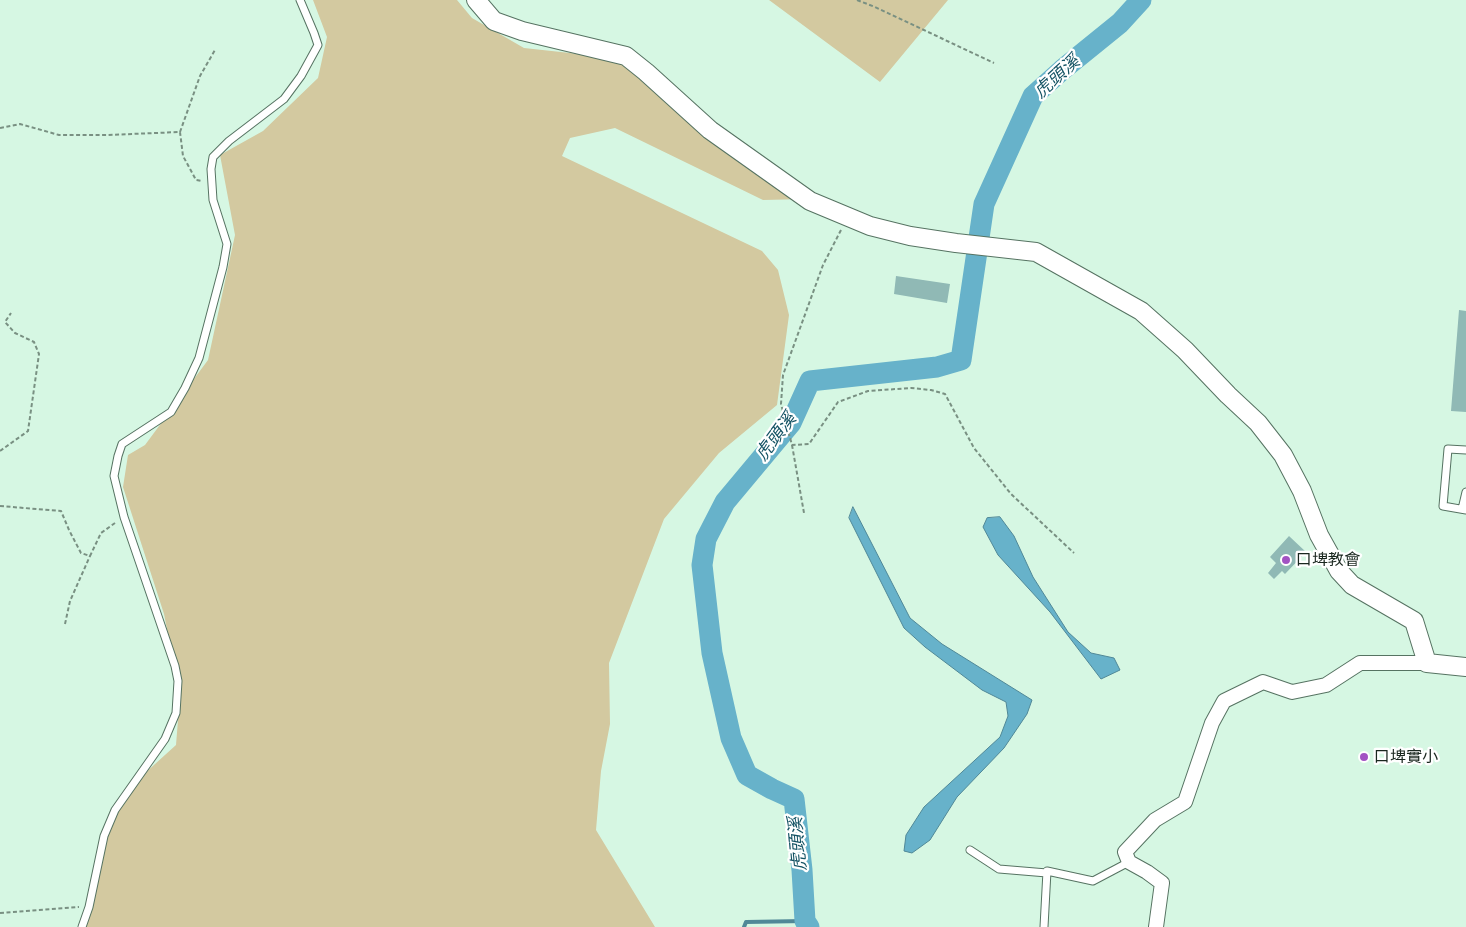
<!DOCTYPE html>
<meta charset="utf-8">
<style>
body{margin:0}
canvas{display:block;background:#d6f7e3}
</style>
<canvas width="1466" height="927"></canvas>
<script>
const g = document.querySelector('canvas').getContext('2d');
g.lineJoin = 'round';
function fill(path, color) {
  g.fillStyle = color;
  g.fill(path, 'evenodd');
}
function stroke(path, color, width, dash) {
  g.strokeStyle = color;
  g.lineWidth = width;
  g.lineCap = dash ? 'butt' : 'round';
  g.setLineDash(dash || []);
  g.stroke(path);
}
function label(font, color, halo, rows, align = 'center') {
  g.font = font + ' Cabin,"Noto Sans TC",sans-serif';
  g.lineWidth = 4.5;
  g.setLineDash([]);
  g.textBaseline = 'middle';
  g.strokeStyle = halo;
  g.fillStyle = color;
  for (const [text, x, y, turn = 0] of rows) {
    g.save();
    g.translate(x, y);
    g.rotate((+turn || 0) * Math.PI / 180);
    g.textAlign = isNaN(turn) ? turn : align;
    if (halo) g.strokeText(text, 0, 0);
    g.fillText(text, 0, 0);
    g.restore();
  }
}
fill(new Path2D(`
 M313 0H457L472 18 524 48 616 58 737 161 808 199 763 200 615 128 570 138 562 156 762 251 778 270 789 315 777 405 719 453 664 519 609 663 610 724 601 771 596 830 655 927H86L109 824 144 774 176 745 180 695 164 614 123 487 128 455 145 445 208 360 235 235 220 155 263 131 318 78 327 37Z
 M769 0H948L880 82Z`), '#d3c9a0');
const water = new Path2D(`
 M853 507 910 618 942 644 1032 700 1027 714 1004 748 957 797 930 840 912 853 904 851 906 835 924 807 1000 737 1008 716 1006 702 982 690 925 647 904 628 849 518Z
 M1000 517 1014 536 1033 577 1068 632 1091 653 1114 658 1120 670 1101 679 1050 612 998 555 983 527 987 518Z`);
fill(water, '#67b2ca');
stroke(water, '#508897', 1);
stroke(new Path2D(`
 M744 927 746 922 805 921`), '#508897', 4);
stroke(new Path2D(`
 M809 927 805 921 802 870 794 799 772 789 747 775 731 738 712 653 702 565 706 539 725 502 791 423 810 381 937 367 961 360 984 204 1033 96 1062 70 1120 23 1141 0`), '#67b2ca', 21);
fill(new Path2D(`
 M896 276 950 284 947 303 894 294Z
 M1459 310 1466 311V412L1451 411Z
 M1289 536 1306 552 1285 574 1282 571 1274 579 1268 573 1276 563 1270 557Z`), '#90b9b5');
const service = new Path2D(`
 M1466 450 1448 449 1443 506 1466 510
 M1462 509 1466 492
 M970 850 999 869 1047 873
 M82 927 89 907 104 836 115 810 165 739 176 713 178 681 175 666 124 517 114 476 118 456 122 444 171 412 185 388 199 358 223 267 227 244 213 200 211 169 213 157 229 141 284 99 301 76 318 45 314 33 300 0
 M1044 927 1047 871 1093 881 1129 862`);
const minor = new Path2D(`
 M1156 927 1162 883 1147 872 1129 862 1125 852 1155 820 1185 802 1212 723 1224 701 1263 682 1292 692 1326 685 1360 663H1427`);
const tertiary = new Path2D(`
 M476 0 494 21 522 31 626 56 646 72 710 130 810 201 870 226 910 236 956 243 1036 252 1141 311 1185 350 1228 395 1258 423 1283 455 1302 491 1319 535 1339 571 1352 585 1414 621 1427 663 1466 667`);
stroke(service, '#567362', 9);
stroke(minor, '#567362', 16);
stroke(tertiary, '#567362', 20);
stroke(new Path2D(`
 M857 0 875 7 994 63
 M0 128 20 124 59 135H107L180 132 183 156 196 180 202 181
 M180 132 200 76 215 50
 M841 230 823 265 783 375 781 404 792 445 809 444 838 402 868 391 911 388 931 390 945 394 974 448 1011 494 1074 553
 M792 445 804 513
 M0 451 28 431 39 354 34 342 15 333 5 322 11 313
 M0 506 61 511 69 530 81 553 90 556 101 533 115 523
 M65 624 70 601 90 556
 M0 913 79 907`), '#799082', 2, [4, 2.5]);
stroke(service, '#fff', 7);
stroke(minor, '#fff', 14);
stroke(tertiary, '#fff', 18);
for (const [x, y, r, color] of [
 [1286,560,5,"#a252c3"],
 [1364,757,5,"#a252c3"]
]) {
  const dot = new Path2D();
  dot.arc(x, y, r, 0, 2 * Math.PI);
  g.fillStyle = color;
  g.fill(dot);
  stroke(dot, '#fff', 2);
}
label('16px', '#1a271f', '#fff', [
 ["口埤教會",1296,560],
 ["口埤實小",1374,757]
], 'left');
label('italic 18px', '#135263', '#fff', [
 ["虎頭溪",1057,77,-42],
 ["虎頭溪",776,437,-53],
 ["虎頭溪",798,844,-95]
]);
</script>
